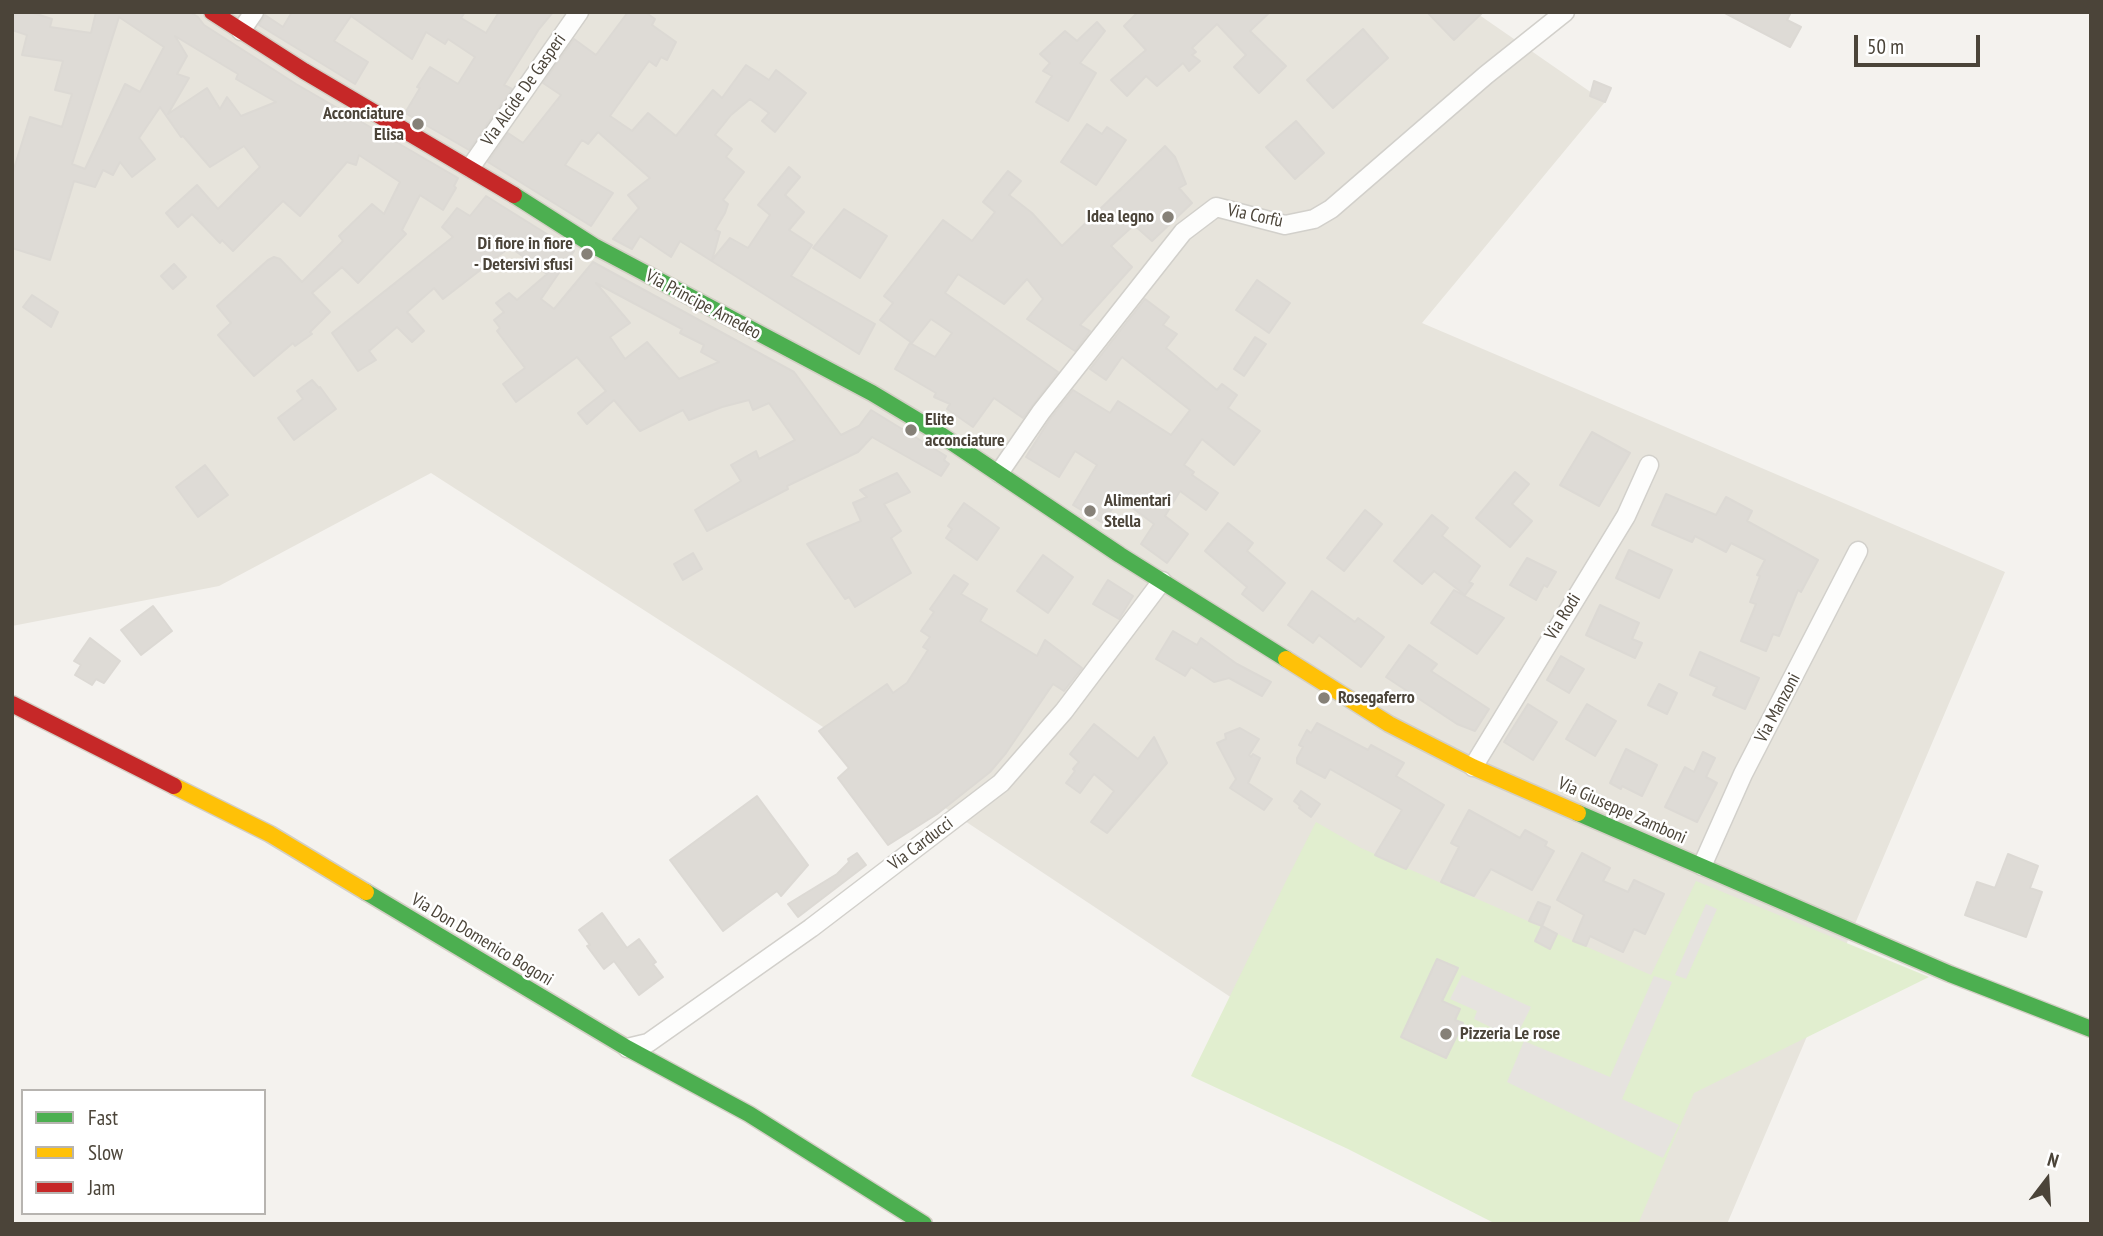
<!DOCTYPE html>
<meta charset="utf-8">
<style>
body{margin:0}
#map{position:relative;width:2103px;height:1236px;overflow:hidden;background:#f4f2ee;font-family:"PT Sans Narrow",sans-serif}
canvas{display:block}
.frame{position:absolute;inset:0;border:14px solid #4b4439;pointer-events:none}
.legend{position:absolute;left:21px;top:1089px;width:245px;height:126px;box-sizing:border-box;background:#fff;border:2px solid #b7b4b0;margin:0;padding:9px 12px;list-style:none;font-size:21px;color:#4b4439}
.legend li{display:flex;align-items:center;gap:14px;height:35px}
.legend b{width:35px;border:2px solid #b7b4b0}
.north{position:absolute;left:2012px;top:1145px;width:70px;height:70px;-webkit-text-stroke:5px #fff;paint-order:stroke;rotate:17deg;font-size:19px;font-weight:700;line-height:28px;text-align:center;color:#4b4439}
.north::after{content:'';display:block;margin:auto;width:24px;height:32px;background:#4b4439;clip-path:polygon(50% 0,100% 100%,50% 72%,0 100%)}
.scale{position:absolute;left:1854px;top:35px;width:126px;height:32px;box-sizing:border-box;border:4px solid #4b4439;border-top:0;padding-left:9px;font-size:21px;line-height:24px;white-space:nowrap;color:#4b4439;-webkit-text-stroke:5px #fff;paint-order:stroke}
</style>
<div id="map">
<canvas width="2103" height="1236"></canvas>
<div class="frame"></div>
<ul class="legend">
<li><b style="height:9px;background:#4caf50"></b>Fast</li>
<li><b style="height:9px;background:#ffc107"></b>Slow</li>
<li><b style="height:9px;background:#c62828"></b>Jam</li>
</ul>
<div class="north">N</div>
<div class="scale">50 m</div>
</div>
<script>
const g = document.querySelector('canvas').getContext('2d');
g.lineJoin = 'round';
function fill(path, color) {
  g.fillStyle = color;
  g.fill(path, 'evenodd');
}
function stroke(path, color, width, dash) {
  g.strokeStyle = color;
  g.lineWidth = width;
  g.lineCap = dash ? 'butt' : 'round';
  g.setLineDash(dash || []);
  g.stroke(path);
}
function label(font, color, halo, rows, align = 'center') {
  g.font = font + ' "PT Sans Narrow",sans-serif';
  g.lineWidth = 5;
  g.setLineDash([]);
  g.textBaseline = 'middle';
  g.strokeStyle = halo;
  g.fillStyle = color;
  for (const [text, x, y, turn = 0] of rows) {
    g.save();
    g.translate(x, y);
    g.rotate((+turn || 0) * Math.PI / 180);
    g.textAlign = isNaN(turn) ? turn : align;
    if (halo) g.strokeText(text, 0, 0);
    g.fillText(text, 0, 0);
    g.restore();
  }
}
fill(new Path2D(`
 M12 12H1475L1605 102 1422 323 2005 572 1727 1224H1573L737 670 431 473 219 586 12 626Z`), '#e7e4dc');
fill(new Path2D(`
 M1316 822 1361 848 1651 975 1696 881 1929 977 1694 1093 1638 1224H1496L1348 1149 1191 1076 1287 879Z`), '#e1eecf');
fill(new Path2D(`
 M1706 904 1717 909 1686 979 1675 975Z
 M1462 975 1531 1007 1515 1039 1474 1019 1477 1011 1450 999Z
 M1654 976 1672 982 1622 1099 1679 1125 1663 1158 1507 1082 1524 1041 1610 1077Z`), '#e6e3df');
const building = new Path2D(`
 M12 12H30L52 19 50 27 91 33 96 12H190L198 17 204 25 296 84 458 178 454 186 456 188 443 210 420 195 402 230 406 234 358 283 342 267 312 293 330 312 310 332 312 334 295 346 293 343 254 376 218 335 231 323 217 306 268 260 274 257 280 259 302 282 343 241 339 236 372 204 384 214 400 182 359 155 356 165 347 162 300 216 283 201 233 251 222 240 220 243 192 214 178 227 166 213 197 185 218 209 260 167 244 146 210 167 183 136 181 137 160 107 139 138 155 159 132 177 120 162 113 175 103 170 95 187 74 181 50 260 12 248V175L30 117 62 127 72 94 55 90 63 61 22 55 27 35 12 30ZM119 17 164 47 140 92 125 84 85 169 72 164ZM175 36 238 74 236 79 276 102 241 116 227 97 220 109 207 88 168 114 189 78 177 74 187 56Z
 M292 12H465L461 18 486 33 499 12H553L539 29 504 85 512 89 469 150 405 113 420 88 417 87 430 67 458 84 475 57 448 39 445 44 426 32 412 59 351 16 334 41 368 62 355 84 259 25 265 15 283 27Z
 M628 12H645L655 19 652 25 676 42 667 60 661 57 656 66 649 61 610 116 632 131 648 113 676 136 713 90 722 98 746 65 769 80 776 70 806 93 775 132 762 121 769 113 750 99 731 115 715 135 732 149 726 157 744 172 723 200 728 204 725 213 715 230 720 232 712 260 730 238 748 248 770 215 758 205 789 167 800 177 785 195 804 212 789 230 812 245 791 276 875 324 859 354 680 241 671 257 640 236 632 249 613 239 639 208 628 195 650 178 598 132 588 144 582 140 565 165 613 193 591 226 488 162 508 133 523 143 561 95 543 83 574 39 596 55Z
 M1138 12H1270L1250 31 1286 66 1259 93 1234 67 1246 55 1217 24 1192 48 1196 52 1192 55 1200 61 1189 71 1183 63 1157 86 1146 76 1127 96 1111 80 1146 50 1124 26Z
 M1427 12H1483L1454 40Z
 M1723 12H1791L1787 20 1801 27 1790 47Z
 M1097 22 1105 31 1080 63 1096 73 1068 121 1036 102 1052 76 1043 71 1050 63 1040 54 1065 31 1077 41Z
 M1363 29 1388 58 1333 108 1307 80Z
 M1594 81 1611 88 1605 102 1590 96Z
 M1296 121 1324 153 1295 179 1266 147Z
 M1087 124 1102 134 1107 127 1126 140 1096 185 1061 162Z
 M1165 146 1175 157 1186 184 1179 188 1192 203 1152 241 1134 225 1111 246 1132 267 1080 325 1090 331 1075 351 1027 319 1043 299 1027 279 1004 304 958 274 945 293 1058 372 1023 418 994 398 973 427 947 409 950 404 934 397 936 393 895 369 910 343 935 357 952 333 931 319 912 343 880 320 893 303 884 296 943 220 972 241 995 212 983 202 1008 171 1021 181 1009 195 1032 213 1062 246Z
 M486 196 574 251 541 299 554 309 593 262 794 372 841 435 859 426 871 410 946 456 944 460 949 464 941 476 872 437 858 452 787 486 788 489 707 531 695 510 741 481 731 465 756 451 759 459 795 440 769 403 753 410 749 400 722 407 689 420 683 410 640 431 614 400 587 424 578 413 606 391 577 357 516 402 503 384 525 368 497 331 500 328 494 320 504 312 496 303 509 293 517 300 547 274 510 247 443 299 434 288 407 312 424 331 412 342 397 327 369 351 376 360 358 371 332 333 453 237 442 227 457 208 470 216ZM596 283 682 329 680 333 704 345 701 352 719 362 679 379 647 342 625 359 610 337 630 323Z
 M844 209 887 236 860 278 813 248Z
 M174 264 186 277 173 289 161 276Z
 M1257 280 1290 303 1269 333 1236 310Z
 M32 295 58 312 51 327 23 307Z
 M1145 299 1169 317 1163 325 1177 334 1166 348 1217 390 1222 384 1237 395 1228 408 1260 431 1234 465 1202 439 1184 465 1194 472 1192 475 1218 493 1206 510 1180 491 1165 516 1188 534 1167 563 1141 544 1154 524 1119 498 1103 523 1073 505 1097 465 1075 451 1059 477 1026 457 1050 419 1073 390 1110 413 1118 401 1171 435 1190 410 1122 357 1106 380 1090 369Z
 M1255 337 1266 344 1244 376 1234 369Z
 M312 380 319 388 320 387 336 409 294 440 278 418 303 399 297 391Z
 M1592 432 1630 453 1599 506 1560 485Z
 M205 465 228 495 198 517 176 487Z
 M1515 472 1529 484 1512 504 1532 521 1510 547 1476 518Z
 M897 473 910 492 884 504 901 531 891 538 911 573 855 607 849 597 845 599 807 544 861 521 853 503 867 497 860 490Z
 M1666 494 1716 515 1726 497 1752 511 1747 521 1818 560 1801 592 1798 590 1779 636 1773 634 1766 651 1741 641 1756 604 1750 602 1760 576 1757 575 1765 560 1731 543 1726 552 1695 536 1692 542 1652 525Z
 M964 503 999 528 977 560 946 538 952 529 948 526Z
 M1365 510 1382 524 1344 571 1327 558Z
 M1432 515 1448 528 1442 536 1480 566 1469 582 1473 584 1465 595 1434 571 1422 584 1394 561Z
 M1228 523 1253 543 1247 551 1285 583 1263 611 1242 594 1247 587 1205 551Z
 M1629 550 1672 570 1659 598 1616 578Z
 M693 553 702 569 683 580 674 564Z
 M1043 555 1073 577 1048 613 1017 591Z
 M1527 558 1556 572 1547 587 1544 585 1536 600 1510 585Z
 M954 575 968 584 961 594 987 609 980 621 1037 656 1045 640 1082 668 1064 691 1053 684 1006 753 990 772 937 814 888 845 838 778 849 768 819 731 887 684 893 693 907 683 928 650 923 647 930 637 921 631 934 612 930 609Z
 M1108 580 1133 596 1119 619 1093 604Z
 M1454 590 1504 618 1477 654 1431 623Z
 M1312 591 1355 622 1358 618 1384 637 1361 667 1319 635 1313 643 1288 625Z
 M1600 605 1639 623 1632 639 1642 643 1635 658 1586 635Z
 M153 606 172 631 141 655 121 630Z
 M1173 631 1197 645 1201 638 1237 664 1271 682 1262 696 1229 678 1214 682 1191 667 1185 676 1156 659Z
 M90 638 120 661 104 683 96 679 92 685 75 675 81 665 74 661Z
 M1409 645 1437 664 1431 671 1489 709 1475 731 1457 724 1386 677Z
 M1700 652 1759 678 1745 709 1713 695 1717 687 1690 675Z
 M1561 656 1584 669 1569 693 1547 680Z
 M1659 684 1677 693 1667 714 1648 705Z
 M1528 704 1557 722 1533 760 1504 742Z
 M1587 704 1616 721 1595 756 1566 739Z
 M1317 723 1368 750 1371 745 1404 763 1396 776 1444 805 1406 869 1375 855 1402 810 1330 769 1325 778 1297 763V758L1303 747 1299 745 1307 730 1311 733Z
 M1094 724 1138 759 1154 737 1167 763 1107 833 1091 822 1114 791 1094 774 1080 793 1066 783 1075 771 1073 769 1079 762 1070 754Z
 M1240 728 1259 739 1249 755 1251 757 1253 754 1260 758 1248 783 1272 799 1264 810 1230 788 1236 779 1217 743 1226 739 1225 734Z
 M1626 749 1657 765 1642 796 1622 786 1621 789 1610 783Z
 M1703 752 1715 758 1706 777 1717 783 1697 822 1665 807 1685 767 1694 772Z
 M1301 791 1320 804 1311 817 1299 808 1300 806 1294 801Z
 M757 796 808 865 781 896 777 891 723 931 670 860Z
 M1469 810 1520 838 1525 830 1547 842 1545 846 1554 851 1532 890 1491 869 1474 896 1441 882 1459 847 1451 843Z
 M857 853 866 865 798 917 788 904 837 874 849 862 848 859Z
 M1582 853 1610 868 1603 881 1628 892 1634 880 1664 894 1645 934 1634 929 1623 952 1590 936 1586 946 1573 941 1584 915 1557 900Z
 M2008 854 2038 866 2030 888 2042 892 2026 937 1965 915 1977 882 1995 888Z
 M1538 902 1550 907 1542 926 1529 921Z
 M602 913 627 948 639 939 656 962 653 964 663 977 639 995 614 961 604 969 587 946 590 945 579 930Z
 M1542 926 1557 934 1550 949 1535 941Z
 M1437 959 1458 968 1442 1001 1460 1009 1455 1020 1463 1023 1446 1058 1401 1037Z`);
fill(building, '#dedbd6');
stroke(building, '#dcd9d4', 2);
const street = new Path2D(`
 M241 31 254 12
 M470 168 579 12
 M999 473 1041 412 1183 232 1216 207 1285 225 1314 219 1331 209 1486 75 1565 12
 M1473 767 1626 516 1649 465
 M1702 866 1743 774 1858 551
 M627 1048 648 1043 811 928 1001 783 1064 711 1162 581`);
const fast = new Path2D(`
 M514 195 594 246 872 393 932 429 1120 555 1286 659
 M1578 813 1950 974 2091 1029
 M366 892 627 1048 749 1114 924 1224`);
const slow = new Path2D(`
 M1286 659 1389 724 1473 767 1578 813
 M174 786 270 834 366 892`);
const jam = new Path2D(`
 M212 12 304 71 514 195
 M12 704 174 786`);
stroke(street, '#d2d0cb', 21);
stroke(fast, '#d3cfc5', 19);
stroke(slow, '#d3cfc5', 19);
stroke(jam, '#d3cfc5', 19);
stroke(street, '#fdfdfc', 18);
stroke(fast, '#4caf50', 16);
stroke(slow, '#ffc107', 16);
stroke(jam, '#c62828', 16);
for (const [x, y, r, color] of [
 [418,124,7,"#868178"],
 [1168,217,7,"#868178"],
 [587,254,7,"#868178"],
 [911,430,7,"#868178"],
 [1090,511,7,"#868178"],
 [1324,698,7,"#868178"],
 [1446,1034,7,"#868178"]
]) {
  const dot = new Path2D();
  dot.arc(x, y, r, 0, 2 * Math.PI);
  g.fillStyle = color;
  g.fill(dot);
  stroke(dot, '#fff', 2.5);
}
label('18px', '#4b4439', '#fff', [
 ["Via Alcide De Gasperi",524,90,-55],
 ["Via Corfù",1255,216,12],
 ["Via Principe Amedeo",703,305,28],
 ["Via Rodi",1563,617,-58],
 ["Via Manzoni",1778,708,-62],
 ["Via Giuseppe Zamboni",1622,811,24],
 ["Via Carducci",921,844,-37],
 ["Via Don Domenico Bogoni",482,940,31]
]);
label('bold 18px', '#4b4439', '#fff', [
 ["Acconciature",404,114,"right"],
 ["Elisa",404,135,"right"],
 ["Idea legno",1154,217,"right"],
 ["Di fiore in fiore",573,244,"right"],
 ["- Detersivi sfusi",573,265,"right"],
 ["Elite",925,420],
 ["acconciature",925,441],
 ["Alimentari",1104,501],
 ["Stella",1104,522],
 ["Rosegaferro",1338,698],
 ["Pizzeria Le rose",1460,1034]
], 'left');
</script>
